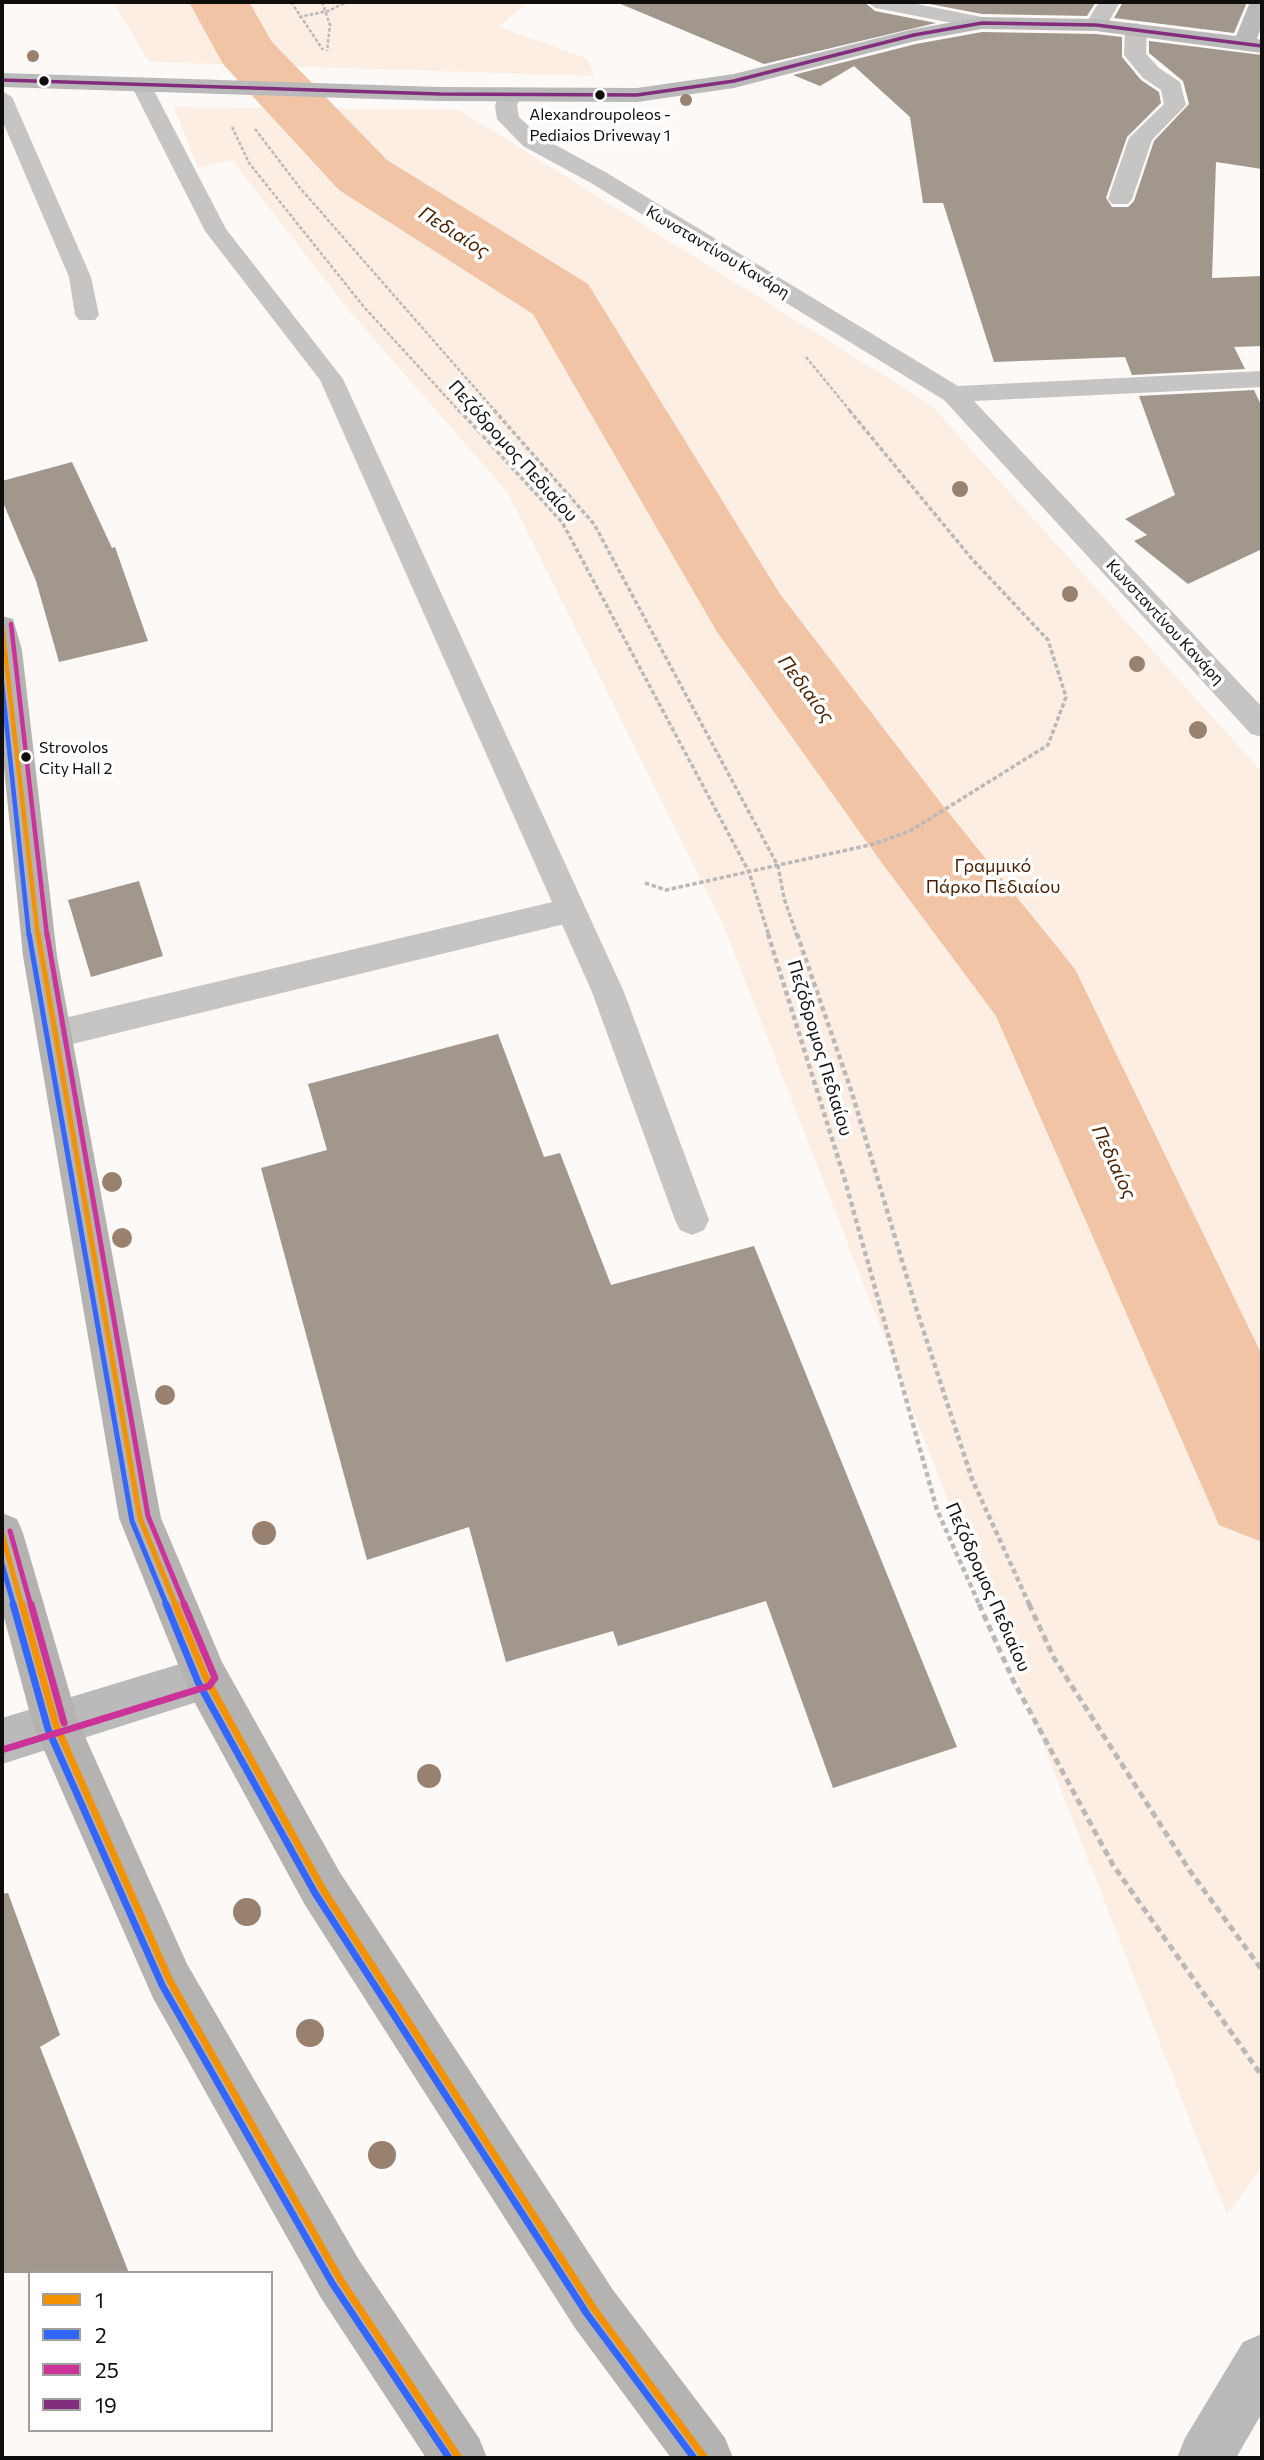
<!DOCTYPE html>
<meta charset="utf-8">
<style>
body{margin:0}
#map{position:relative;width:1264px;height:2460px;overflow:hidden;background:#fcf9f7;font-family:Commissioner,sans-serif}
canvas{display:block}
.frame{position:absolute;inset:0;border:4px solid #100e0d;pointer-events:none}
.legend{position:absolute;left:28px;top:2271px;width:245px;height:161px;box-sizing:border-box;background:#fff;border:2px solid #9f9f9e;margin:0;padding:9px 12px;list-style:none;font-size:21px;color:#100e0d}
.legend li{display:flex;align-items:center;gap:14px;height:35px}
.legend b{width:35px;border:2px solid #9f9f9e}
</style>
<div id="map">
<canvas width="1264" height="2460"></canvas>
<div class="frame"></div>
<ul class="legend">
<li><b style="height:9px;background:#f39201"></b>1</li>
<li><b style="height:9px;background:#36f"></b>2</li>
<li><b style="height:9px;background:#c39"></b>25</li>
<li><b style="height:9px;background:#832d7d"></b>19</li>
</ul>
</div>
<script>
const g = document.querySelector('canvas').getContext('2d');
g.lineJoin = 'round';
function fill(path, color) {
  g.fillStyle = color;
  g.fill(path, 'evenodd');
}
function stroke(path, color, width, dash) {
  g.strokeStyle = color;
  g.lineWidth = width;
  g.lineCap = dash ? 'butt' : 'round';
  g.setLineDash(dash || []);
  g.stroke(path);
}
function label(font, color, halo, rows, align = 'center') {
  g.font = font + ' Commissioner,sans-serif';
  g.lineWidth = 7;
  g.setLineDash([]);
  g.textBaseline = 'middle';
  g.strokeStyle = halo;
  g.fillStyle = color;
  for (const [text, x, y, turn = 0] of rows) {
    g.save();
    g.translate(x, y);
    g.rotate((+turn || 0) * Math.PI / 180);
    g.textAlign = isNaN(turn) ? turn : align;
    if (halo) g.strokeText(text, 0, 0);
    g.fillText(text, 0, 0);
    g.restore();
  }
}
fill(new Path2D(`
 M113 2H527L499 27 588 59 594 76 149 62Z
 M174 107 459 110 931 405 1262 772V2167L1227 2215 723 924 508 493 347 308 232 160 198 168Z`), '#fdeee4');
fill(new Path2D(`
 M189 2H249L272 42 387 160 588 284 780 594 944 807 1075 969 1262 1355V1542L1219 1525 996 1016 876 855 717 632 533 314 339 190 223 64Z`), '#f2c4a6');
fill(new Path2D(`
 M616 2H864L875 11 936 23 764 64Z
 M919 2H1096L1087 16 982 14Z
 M1123 2H1247L1234 33 1114 18Z
 M982 32 1096 34 1122 37V57L1141 80 1159 92 1161 103 1127 137 1106 198 1112 207H1128L1134 201 1154 141 1189 104 1183 81 1149 53V41L1262 55V169L1216 162 1212 278 1262 276V346L1234 347 1245 369 1132 375 1125 357 994 362 943 203H923L910 117 854 66 820 86 793 75 916 44Z
 M1254 390 1262 407V549L1188 584 1134 541 1147 535 1125 519 1175 495 1139 396Z
 M72 462 112 548 115 547 148 641 59 662 36 581 2 500V481Z
 M139 881 163 956 91 977 68 900Z
 M498 1034 544 1157 560 1153 611 1285 754 1246 957 1747 833 1788 766 1601 618 1646 613 1631 506 1662 469 1527 367 1560 261 1168 327 1150 308 1084Z
 M8 1893 60 2035 40 2047 129 2273H2V1894Z`), '#a2978d');
stroke(new Path2D(`
 M291 2 323 50
 M322 2 330 25 327 51
 M299 17 328 11 347 2
 M232 127 249 163 364 307 460 412
 M255 129 300 188 496 412
 M806 357 851 412`), '#bbb9b8', 2.5, [3.5, 2]);
stroke(new Path2D(`
 M459 410 562 522 749 872 769 936
 M494 410 594 524 778 866 784 898 797 936
 M645 883 666 890 874 844 910 831 1048 745 1066 697 1048 640 972 559 849 410`), '#bbb9b8', 3.5, [4.5, 2.5]);
stroke(new Path2D(`
 M768 934 844 1177 937 1510 980 1606
 M797 934 852 1093 917 1311 972 1479 1030 1606`), '#bbb9b8', 4.5, [5, 3.5]);
stroke(new Path2D(`
 M979 1604 1014 1682 1113 1865 1262 2076
 M1029 1604 1054 1658 1190 1871 1262 1970`), '#bbb9b8', 5, [7, 4.5]);
fill(new Path2D(`
 M140 77 150 83 226 229 343 379 624 992 709 1220 704 1230 692 1235 680 1230 675 1220 592 992 320 380 205 231 130 83Z
 M2 91 12 97 91 277 99 315 95 320H79L75 315 69 277 2 120Z`), '#c6c5c4');
fill(new Path2D(`
 M866 2H907L982 17 993 23 982 29 876 8Z
 M1099 2H1120L1104 30 1096 31 1085 25Z
 M1136 23 1147 29 1146 54 1159 68 1180 82 1186 105 1152 140 1132 199 1128 204H1112L1108 199 1129 138 1164 104 1161 90 1143 78 1124 55 1125 29Z
 M510 87 521 94 517 106 519 117 539 136 607 173 958 386 1262 371V387L974 401 1262 707V737L1251 734 944 400 591 183 523 146 497 119 495 106 499 94Z
 M569 898 581 902 586 911 581 920 56 1048 43 1044 38 1034 43 1024 56 1020Z`), '#c6c5c4');
fill(new Path2D(`
 M1250 2H1262V24L1257 39 1262 40V53L1096 31 982 29 915 41 734 88 637 102 440 101 2 87V73L440 87 637 88 734 74 914 29 982 17 1096 19 1236 36Z
 M206 1656 222 1662 228 1678 222 1694 2 1764V1718Z
 M1262 2334V2413L1236 2458H1177L1185 2438 1243 2342Z`), '#bbbaba');
fill(new Path2D(`
 M2 616 13 619 22 650 57 956 161 1518 222 1662 339 1871 613 2290 725 2438 733 2458H671L575 2328 305 1905 190 1694 119 1518 23 956 2 748Z
 M2 1513 17 1519 23 1533 78 1721 187 1964 359 2260 479 2438 487 2458H426L321 2298 153 1998 33 1725 2 1610Z`), '#b5b3b2');
stroke(new Path2D(`
 M2 626 38 936`), '#f39201', 4.5);
stroke(new Path2D(`
 M38 934 140 1518 176 1606
 M2 1533 22 1606`), '#f39201', 5);
stroke(new Path2D(`
 M22 1604 56 1725 170 1981 340 2279 459 2458
 M175 1604 206 1678 322 1888 594 2309 705 2458`), '#f39201', 7);
stroke(new Path2D(`
 M2 683 29 936`), '#36f', 4.5);
stroke(new Path2D(`
 M29 934 132 1521 167 1606
 M2 1564 14 1606`), '#36f', 5);
stroke(new Path2D(`
 M13 1604 48 1729 162 1985 332 2283 449 2458
 M166 1604 198 1682 315 1893 587 2314 694 2458`), '#36f', 7);
stroke(new Path2D(`
 M11 624 47 936`), '#c39', 4.5);
stroke(new Path2D(`
 M47 934 148 1516 185 1606
 M10 1531 31 1606`), '#c39', 5);
stroke(new Path2D(`
 M31 1604 64 1723
 M5 1749 209 1686 215 1678 184 1604`), '#c39', 7);
stroke(new Path2D(`
 M2 80 440 94 637 95 734 81 914 35 982 23 1096 25 1262 46`), '#832d7d', 3.5);
g.fillStyle = '#98816f';
for (const [x, y, r] of [
 [33,56,6],
 [686,100,6],
 [960,489,8],
 [1070,594,8],
 [1137,664,8],
 [1198,730,9],
 [112,1182,10],
 [122,1238,10],
 [165,1395,10],
 [264,1533,12],
 [429,1776,12],
 [247,1912,14],
 [310,2033,14],
 [382,2155,14]
]) {
  g.beginPath();
  g.arc(x, y, r, 0, 2 * Math.PI);
  g.fill();
}
for (const [x, y, r, color] of [
 [44,81,6,"#100e0d"],
 [600,95,6,"#100e0d"],
 [26,757,6,"#100e0d"]
]) {
  const dot = new Path2D();
  dot.arc(x, y, r, 0, 2 * Math.PI);
  g.fillStyle = color;
  g.fill(dot);
  stroke(dot, '#fff', 2.5);
}
label('16px', '#100e0d', '#fff', [
 ["Alexandroupoleos -",600,115],
 ["Pediaios Driveway 1",600,136],
 ["Strovolos",39,748,"left"],
 ["City Hall 2",39,769,"left"]
]);
label('16px', '#100e0d', '#fff', [
 ["Κωνσταντίνου Κανάρη",718,252,31],
 ["Κωνσταντίνου Κανάρη",1165,622,47]
]);
label('18px', '#100e0d', '#fff', [
 ["Πεζόδρομος Πεδιαίου",513,451,48],
 ["Πεζόδρομος Πεδιαίου",820,1048,73],
 ["Πεζόδρομος Πεδιαίου",988,1587,66]
]);
label('18px', '#471f00', '#fff', [
 ["Γραμμικό",993,866],
 ["Πάρκο Πεδιαίου",993,887]
]);
label('italic 19px', '#4b2302', '#fff', [
 ["Πεδιαίος",454,232,32],
 ["Πεδιαίος",806,689,53],
 ["Πεδιαίος",1114,1162,65]
]);
</script>
